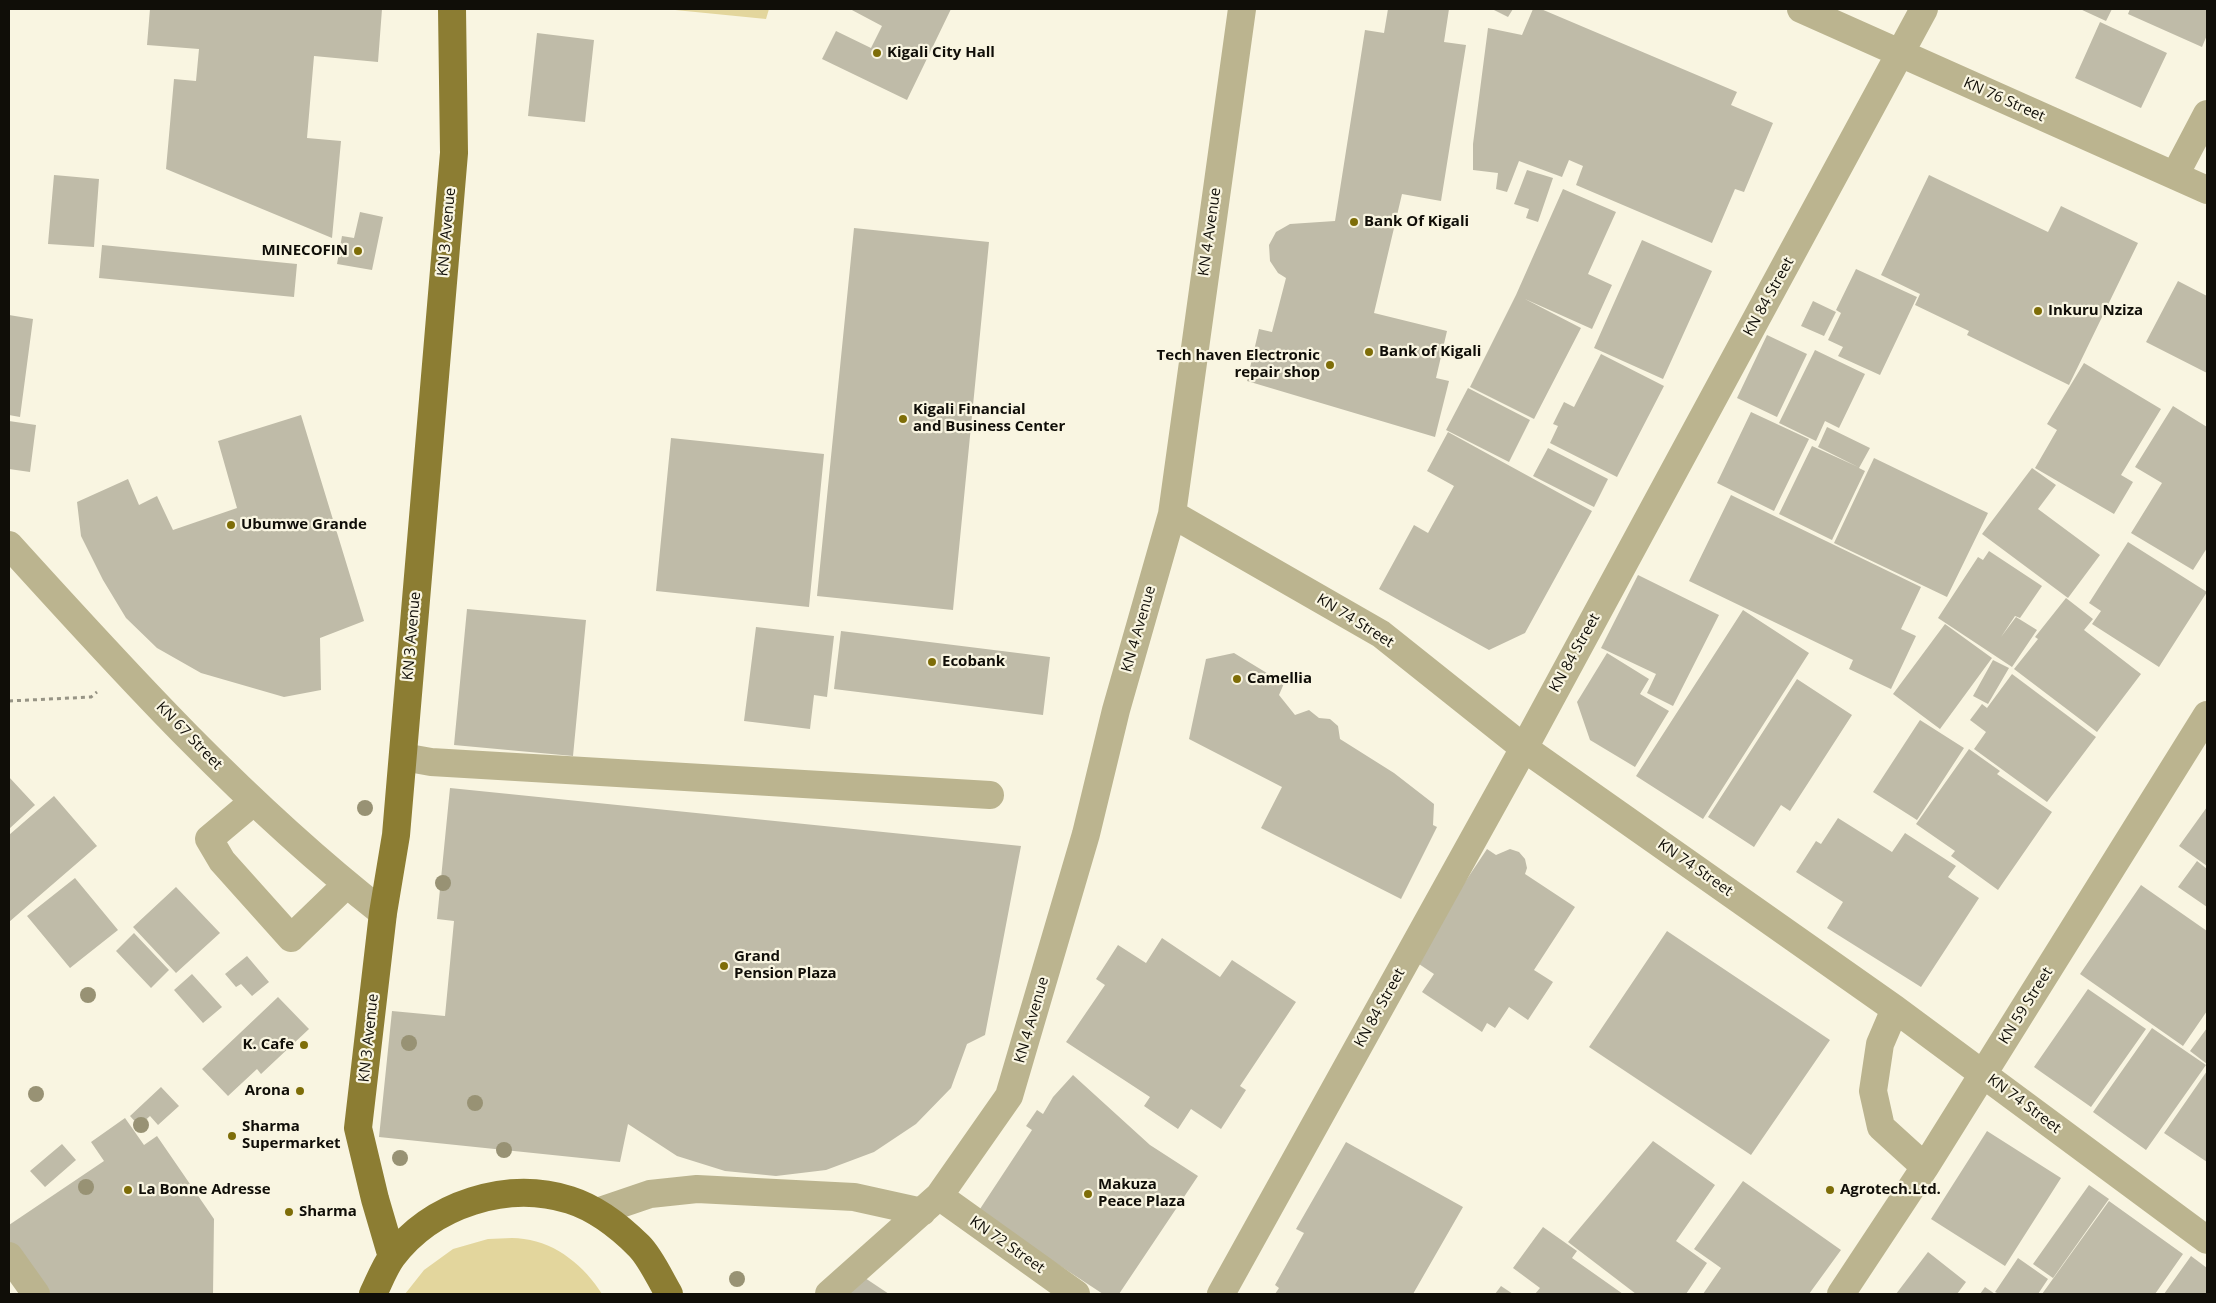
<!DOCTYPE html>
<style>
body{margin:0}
#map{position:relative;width:2216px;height:1303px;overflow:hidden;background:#f9f5e1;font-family:"Open Sans",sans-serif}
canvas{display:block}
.frame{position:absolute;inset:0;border:10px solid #100e08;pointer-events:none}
</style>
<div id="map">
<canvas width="2216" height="1303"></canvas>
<div class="frame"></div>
</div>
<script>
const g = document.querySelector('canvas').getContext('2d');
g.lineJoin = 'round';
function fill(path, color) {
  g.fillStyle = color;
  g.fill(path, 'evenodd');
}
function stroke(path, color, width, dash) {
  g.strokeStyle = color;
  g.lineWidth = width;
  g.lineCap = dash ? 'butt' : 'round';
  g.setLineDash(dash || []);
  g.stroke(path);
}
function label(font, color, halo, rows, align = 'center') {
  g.font = font + ' "Open Sans",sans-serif';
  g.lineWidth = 4.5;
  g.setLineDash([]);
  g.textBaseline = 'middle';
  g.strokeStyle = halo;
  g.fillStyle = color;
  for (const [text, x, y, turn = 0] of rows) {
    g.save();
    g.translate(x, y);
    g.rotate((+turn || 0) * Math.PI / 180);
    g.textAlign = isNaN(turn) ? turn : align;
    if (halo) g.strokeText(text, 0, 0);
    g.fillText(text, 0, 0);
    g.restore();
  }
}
fill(new Path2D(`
 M665 9H769L766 19Z
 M488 1239C500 1239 512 1237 524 1239 557 1243 585 1267 602 1294H405L424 1270 453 1249Z`), '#e3d69d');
fill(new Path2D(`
 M150 9H382L378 62 314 56 307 138 341 141 332 238 166 169 174 79 196 81 199 49 147 45Z
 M850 9H951L907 100 822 59 836 31 871 48 882 26Z
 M1388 9H1449L1444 42 1466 45 1441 201 1402 194 1374 313 1447 331 1436 378 1449 381 1435 437 1247 381 1259 329 1272 332 1286 278 1278 273 1270 261 1269 245 1276 232 1290 224 1335 221 1365 30 1384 33Z
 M1492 9H1513L1508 17Z
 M1533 9H1541L1737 92 1731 105 1773 123 1744 192 1735 189 1712 243 1576 185 1583 166 1569 160 1562 177 1519 161 1507 192 1496 189 1498 173 1473 170V144L1488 28 1522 35Z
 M2080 9H2112L2106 21Z
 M2130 9H2207V35L2202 47 2128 14Z
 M2100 22 2167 53 2141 108 2075 78Z
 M537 33 594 40 585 122 528 116Z
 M1527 170 1553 178 1538 222 1526 218 1529 209 1514 204Z
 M54 175 99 179 94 247 48 244Z
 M1929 175 2048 232 2061 206 2138 243 2069 385 1967 335 1969 331 1915 305 1920 294 1881 275Z
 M1563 189 1616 212 1588 274 1612 285 1592 329 1525 299 1581 328 1534 419 1470 387 1516 295Z
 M360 212 383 217 372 270 337 264 342 236 354 238Z
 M854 228 989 242 953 610 817 596Z
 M1642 240 1712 271 1663 379 1594 348Z
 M102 245 297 264 294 297 99 278Z
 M1856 269 1917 297 1880 375 1838 356 1843 347 1828 340 1841 313 1836 310Z
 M2178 281 2207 296V373L2146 342Z
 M1813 301 1836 312 1824 336 1801 326Z
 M9 315 33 319 20 417 9 415Z
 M1767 335 1807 354 1777 417 1737 398Z
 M1815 350 1865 374 1839 428 1825 421 1816 441 1779 423Z
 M1601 354 1664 386 1617 477 1550 443 1558 426 1553 424 1564 402 1574 407Z
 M2084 363 2161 409 2121 475 2133 482 2114 514 2035 468 2057 430 2047 424Z
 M1468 388 1530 420 1509 462 1446 430Z
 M2173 406 2207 427V548L2193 570 2131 533 2162 483 2135 467Z
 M1751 412 1809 439 1774 511 1717 483Z
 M301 415 364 621 320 638 321 690 284 697 201 673 157 648 126 618 103 580 81 536 77 502 128 479 139 505 157 496 173 530 237 508 218 441Z
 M9 421 36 425 30 472 9 469Z
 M1827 427 1870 448 1859 468 1865 471 1832 540 1779 514 1812 446 1858 467 1818 447Z
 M1448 432 1592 511 1525 633 1489 650 1379 589 1414 525 1428 533 1454 486 1427 471Z
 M671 438 824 454 809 607 656 591Z
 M1548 448 1608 479 1594 507 1533 476Z
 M1874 458 1988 513 1947 597 1834 543Z
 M2032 468 2056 485 2038 509 2100 555 2068 598 1982 534Z
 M1731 495 1921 587 1901 629 1916 636 1891 689 1849 669 1853 660 1689 581Z
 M2128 542 2207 592 2159 667 2092 624 2101 611 2089 603Z
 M1989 551 2042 586 2020 618 2015 616 2001 637 2016 617 2037 630 2012 667 1938 618 1978 557 1983 560Z
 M1638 575 1719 615 1673 706 1647 693 1656 674 1601 648Z
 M2066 598 2093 619 2084 630 2141 674 2097 732 2014 669 2038 639 2035 637Z
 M467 609 586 620 573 756 454 745Z
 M1743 610 1809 653 1703 819 1636 776Z
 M1945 624 1992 658 1940 729 1893 694Z
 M756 627 834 636 827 697 814 695 810 729 744 721Z
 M841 631 1050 657 1043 715 834 689Z
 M1234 653 1275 678 1285 681 1279 695 1295 715 1309 710 1319 718 1330 719 1338 726 1340 739 1394 773 1434 804 1433 825 1437 827 1401 899 1261 828 1282 787 1189 739 1206 659Z
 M1607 653 1649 679 1640 694 1669 711 1635 767 1590 740 1577 702Z
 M1993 660 2009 668 1988 704 1973 696Z
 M2012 674 2096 737 2047 802 1974 749 1986 732 1970 720 1982 704 1987 708Z
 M1797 679 1852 715 1790 811 1781 805 1754 847 1708 817Z
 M1920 720 1964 748 1917 820 1873 792Z
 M1969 749 2000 771 1997 774 2052 812 1998 890 1951 856 1955 851 1916 824Z
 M9 777 35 805 9 829Z
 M450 788 1021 846 985 1035 967 1044 951 1088 916 1124 874 1152 826 1170 776 1176 725 1171 677 1156 628 1124 620 1162 379 1137 392 1011 445 1016 454 921 437 919Z
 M54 796 97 846 9 922V835Z
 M2207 807V866L2179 846Z
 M1838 818 1892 852 1905 833 1956 866 1948 877 1979 898 1921 987 1827 928 1843 902 1796 872 1816 841 1821 844Z
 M1487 849 1496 855 1510 849 1519 852 1525 859 1527 868 1525 874 1575 907 1534 970 1553 982 1528 1020 1509 1007 1495 1028 1487 1023 1482 1032 1422 992 1434 974 1413 960Z
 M2197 861 2207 869V907L2178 887Z
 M75 878 118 930 70 968 27 916Z
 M2141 885 2207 931V1011L2183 1046 2080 974Z
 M176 887 220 933 176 973 133 927Z
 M1667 931 1830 1040 1751 1155 1589 1047Z
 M134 933 169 970 151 988 116 951Z
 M1162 938 1220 977 1232 960 1296 1002 1240 1086 1246 1090 1221 1129 1191 1109 1178 1129 1144 1106 1150 1097 1066 1042 1105 985 1096 979 1118 945 1146 963Z
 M247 956 269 982 252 996 241 984 236 987 225 974Z
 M192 974 222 1007 203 1023 174 990Z
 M2088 989 2146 1029 2091 1107 2034 1067Z
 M278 997 309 1029 261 1074 257 1069 228 1096 202 1069Z
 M2152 1028 2206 1065 2146 1150 2093 1112Z
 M2207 1028V1064L2190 1051Z
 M2207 1071V1162L2164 1133Z
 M1073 1075 1150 1145 1198 1176 1119 1294H1103L978 1212 1032 1130 1026 1126 1037 1110 1043 1114 1053 1097Z
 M161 1087 179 1106 158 1125 150 1116 139 1126 130 1116Z
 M125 1118 144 1145 157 1136 214 1219 213 1294H47L9 1243V1225L104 1161 91 1142Z
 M1987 1131 2061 1178 2005 1266 1931 1219Z
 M1653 1141 1715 1185 1676 1241 1707 1263 1686 1294H1636L1568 1242Z
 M1346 1142 1463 1207 1413 1294H1275L1279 1288 1275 1285 1304 1233 1296 1229Z
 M62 1144 76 1160 45 1187 30 1171Z
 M1743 1181 1841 1250 1809 1294H1703L1721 1268 1694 1249Z
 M2089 1185 2109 1199 2053 1278 2033 1264Z
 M2109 1201 2183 1254 2155 1294H2042Z
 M1543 1227 1577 1251 1572 1258 1623 1294H1535L1540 1288 1513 1268Z
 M1928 1252 1966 1282 1957 1294H1896Z
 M2191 1256 2207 1268V1294H2164Z
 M2018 1258 2048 1279 2038 1294H1999L1995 1292Z
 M859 1274 889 1294H845Z
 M1501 1286 1513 1294H1495Z
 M1985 1287 1995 1294H1980Z`), '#bfbba8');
stroke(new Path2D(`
 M9 701 91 697 97 692`), '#979485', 3, [4, 4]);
stroke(new Path2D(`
 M1801 9 2207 190
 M2175 175 2207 114
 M1172 514 1381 634 1524 748 1895 1009 2207 1240
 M9 545C126 674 245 805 383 913
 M403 757 431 762 990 795
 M253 802 209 839 222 861 291 938 346 885
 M1895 1009 1880 1044 1873 1091 1881 1127 1925 1167
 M939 1196 1076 1294
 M597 1212 650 1194 697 1189 854 1197 922 1212
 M9 1256 36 1294
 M829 1294 939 1196 1009 1096 1086 834 1116 710 1172 514 1242 9
 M1221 1294 1524 748 1924 9
 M1841 1294 1925 1167 2207 715`), '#bbb48f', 28);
stroke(new Path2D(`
 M392 1257 375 1199 358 1128 383 913 396 835 454 153 452 9
 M373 1294C379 1282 384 1268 392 1257 432 1204 507 1180 570 1200 595 1208 620 1227 639 1246 651 1258 660 1279 669 1294`), '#8c7d33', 28);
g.fillStyle = '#989274';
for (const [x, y] of [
 [365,808],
 [443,883],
 [88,995],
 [409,1043],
 [36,1094],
 [475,1103],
 [141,1125],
 [504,1150],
 [400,1158],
 [86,1187],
 [737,1279]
]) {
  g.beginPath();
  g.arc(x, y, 8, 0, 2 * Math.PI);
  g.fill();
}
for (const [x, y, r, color] of [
 [877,53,5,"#7e6d08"],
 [1354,222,5,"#7e6d08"],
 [358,251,5,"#7e6d08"],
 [2038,311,5,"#7e6d08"],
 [1369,352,5,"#7e6d08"],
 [1330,365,5,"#7e6d08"],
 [903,419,5,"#7e6d08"],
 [231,525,5,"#7e6d08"],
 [932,662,5,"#7e6d08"],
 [1237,679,5,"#7e6d08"],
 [724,966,5,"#7e6d08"],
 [304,1045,5,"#7e6d08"],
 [300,1091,5,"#7e6d08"],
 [232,1136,5,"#7e6d08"],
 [128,1190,5,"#7e6d08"],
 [1830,1190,5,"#7e6d08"],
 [1088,1194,5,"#7e6d08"],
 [289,1212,5,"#7e6d08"]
]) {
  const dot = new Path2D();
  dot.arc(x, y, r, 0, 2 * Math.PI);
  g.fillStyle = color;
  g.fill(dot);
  stroke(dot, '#f9f5e1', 2);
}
label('bold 15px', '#100e08', '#f9f5e1', [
 ["Kigali City Hall",887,53],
 ["Bank Of Kigali",1364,222],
 ["MINECOFIN",348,251,"right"],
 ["Inkuru Nziza",2048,311],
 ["Bank of Kigali",1379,352],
 ["Tech haven Electronic",1320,356,"right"],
 ["repair shop",1320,373,"right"],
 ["Kigali Financial",913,410],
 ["and Business Center",913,427],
 ["Ubumwe Grande",241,525],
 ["Ecobank",942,662],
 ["Camellia",1247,679],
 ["Grand",734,957],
 ["Pension Plaza",734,974],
 ["K. Cafe",294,1045,"right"],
 ["Arona",290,1091,"right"],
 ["Sharma",242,1127],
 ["Supermarket",242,1144],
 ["Makuza",1098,1185],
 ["Peace Plaza",1098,1202],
 ["La Bonne Adresse",138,1190],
 ["Agrotech.Ltd.",1840,1190],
 ["Sharma",299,1212]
], 'left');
label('15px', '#100e08', '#f9f5e1', [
 ["KN 76 Street",2004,100,24],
 ["KN 3 Avenue",447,232,-85],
 ["KN 4 Avenue",1210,232,-82],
 ["KN 84 Street",1769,297,-61],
 ["KN 74 Street",1355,621,32],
 ["KN 4 Avenue",1139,629,-74],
 ["KN 3 Avenue",412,636,-85],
 ["KN 84 Street",1575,653,-61],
 ["KN 67 Street",189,736,46],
 ["KN 74 Street",1695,868,35],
 ["KN 59 Street",2026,1006,-58],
 ["KN 84 Street",1380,1008,-61],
 ["KN 4 Avenue",1032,1020,-74],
 ["KN 3 Avenue",369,1038,-84],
 ["KN 74 Street",2024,1104,37],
 ["KN 72 Street",1007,1245,35]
]);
</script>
